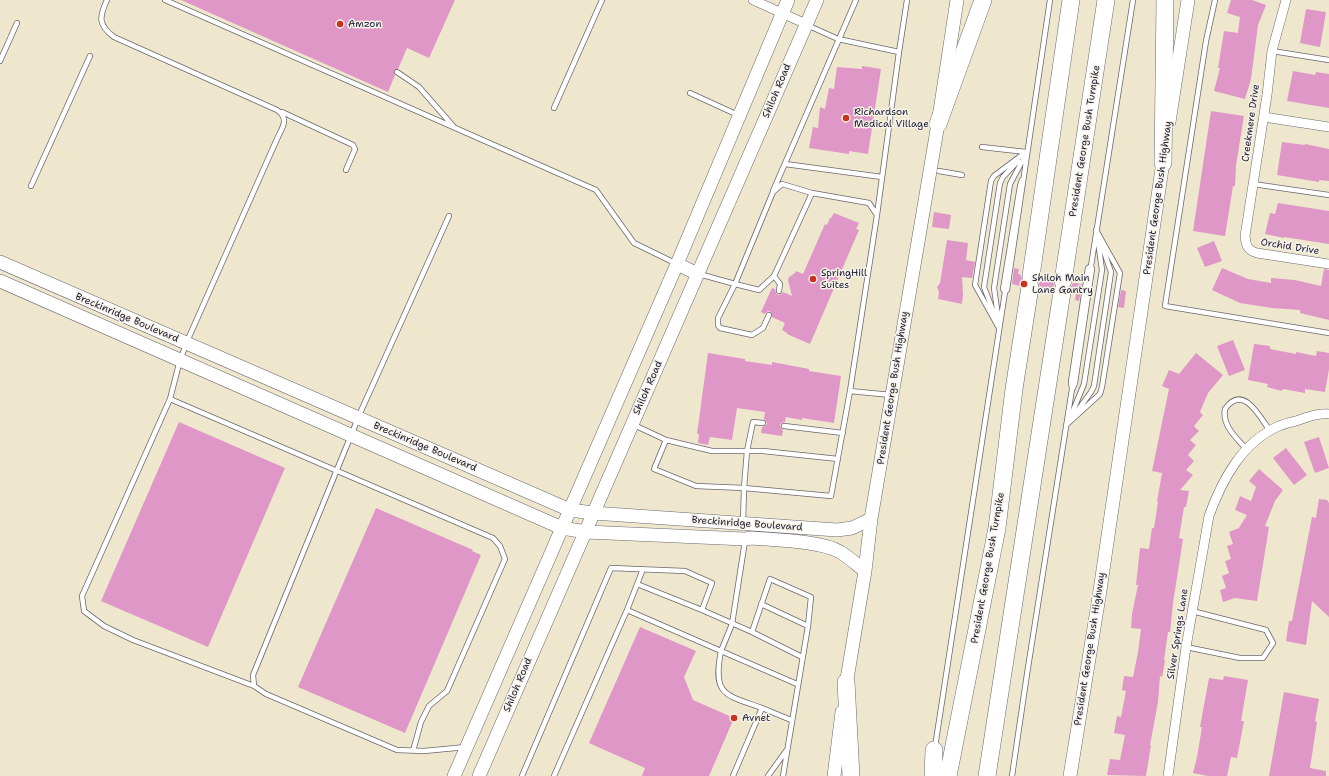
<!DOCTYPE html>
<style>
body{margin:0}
canvas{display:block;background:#efe7cd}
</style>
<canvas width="1329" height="776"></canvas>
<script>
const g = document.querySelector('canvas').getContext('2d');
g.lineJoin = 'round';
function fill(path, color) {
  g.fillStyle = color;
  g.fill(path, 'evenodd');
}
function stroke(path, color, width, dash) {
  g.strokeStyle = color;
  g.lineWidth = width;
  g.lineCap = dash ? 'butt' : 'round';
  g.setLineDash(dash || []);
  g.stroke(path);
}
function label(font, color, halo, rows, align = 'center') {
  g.font = font + ' "Shantell Sans",sans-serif';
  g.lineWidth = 3;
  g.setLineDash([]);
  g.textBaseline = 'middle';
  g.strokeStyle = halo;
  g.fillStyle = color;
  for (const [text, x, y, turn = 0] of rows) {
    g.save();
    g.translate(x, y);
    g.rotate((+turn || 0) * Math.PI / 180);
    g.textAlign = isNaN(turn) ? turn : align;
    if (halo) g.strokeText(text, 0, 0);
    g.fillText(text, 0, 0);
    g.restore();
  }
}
fill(new Path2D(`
 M181 0H455L429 58 407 48 398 69 394 70V73L395 75 388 92Z
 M1231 0H1252L1266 5 1258 25 1251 79 1245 99 1214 91 1220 68H1218L1224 31 1238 33 1240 17 1227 13Z
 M1306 9 1326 12 1320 47 1300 43Z
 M862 66 881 69 868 154 849 151V154L809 148 813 127 818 128 820 107 825 109 829 88 834 89 837 67 862 69Z
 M1293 71 1315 75 1316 72 1329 74V108L1287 101Z
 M1211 111 1244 116 1236 165 1235 186H1233L1225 236 1193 231Z
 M1282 142 1305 145V144L1329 149V181L1319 180V182L1277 175Z
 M1278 203 1329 211V244L1284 237V238L1265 234 1270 213 1275 214Z
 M934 212 951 215 949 229 932 227Z
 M834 213 859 223 856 229 859 230 810 344 787 334V333L782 330 785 323 772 317 771 312 768 311 765 314 761 312 772 288 775 289 776 293 778 295 781 294 783 292 792 296 788 280 789 277 795 273 796 271 803 274 825 224 827 225 830 218H831Z
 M947 240 968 243 966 260 975 262 972 278 962 277 963 295 962 304 938 299 939 292 937 287 940 283Z
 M1214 241 1222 261 1205 267 1197 248Z
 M1014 268 1019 269 1018 274 1021 275 1022 281 1020 286 1012 284Z
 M1222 268 1248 279 1271 283V278L1295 280 1321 286 1324 269 1329 270V320L1300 313V310L1272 308 1240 303 1212 290Z
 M1041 278 1053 280 1054 286 1052 291 1040 289 1039 282Z
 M1073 283 1082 284 1079 301 1075 300 1076 294H1072L1071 287Z
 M1121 290 1126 291 1124 308 1118 307Z
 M1233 340 1245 370 1229 376 1217 346Z
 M1254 344 1270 346V349L1296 354V352L1316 356 1317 351 1329 353V369L1325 392 1305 389V393L1283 389 1282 391 1267 387 1268 384 1248 380Z
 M708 353 745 359V361L772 365V362L809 369V371L841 376 834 423 802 418V420L786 417 785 422 782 423 780 425 781 428 783 430 782 436 761 433 762 427 765 426 767 424 766 421 764 419 765 412 737 408 732 440 710 437 708 445 698 443 699 434H697Z
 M1196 353 1223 375 1208 393 1200 412 1203 415 1194 426 1199 431 1190 440 1196 445 1188 455 1194 461 1186 470 1193 475 1180 490 1189 491 1186 507H1184L1179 538 1183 539 1173 603 1170 632H1168L1164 660 1165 661 1162 677 1160 676 1158 702 1150 745H1151L1146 776 1107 775 1110 759 1120 760 1125 735 1114 733 1117 716 1121 717 1126 691 1122 690 1124 676 1133 677 1138 652 1141 629 1131 628 1132 614 1138 585H1136L1140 548 1149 549 1152 528H1154L1158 502H1157L1162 473 1152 471 1169 389 1162 386 1169 370 1179 374Z
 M179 422 285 468 208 647 101 601Z
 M1319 437 1329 468 1315 473 1304 442Z
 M1286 448 1307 475 1294 485 1273 458Z
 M1259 469 1283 490 1275 501 1265 526 1269 527 1257 601 1235 598 1223 602 1220 590 1226 588 1222 576 1229 573 1225 561 1231 559 1227 546 1233 544 1229 532 1239 528 1247 515 1235 510 1240 496 1251 501 1256 487 1249 481Z
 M1319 499 1327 500 1329 503V617L1312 601 1306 645 1286 641 1289 621H1292L1312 517 1316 518Z
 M376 508 473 550 472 551 481 555 405 733 298 687Z
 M640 627 696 651 684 677 693 700 734 718 709 776H642L645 768 589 743Z
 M1224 676 1248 680 1241 721H1244L1237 758 1231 757 1227 776H1208L1193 773 1197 757 1202 727H1200L1209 678 1223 680Z
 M1284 692 1319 699 1315 721 1317 722 1310 768 1326 771V776H1269Z`), '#de97c6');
const lane = new Path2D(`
 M107 0C99 17 98 25 114 37L277 110C290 119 282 128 277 139L189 337 180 360 170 399 82 596 84 611 104 626 133 640 254 686
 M165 0 596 190 634 243 675 263
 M1215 0 1206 41 1165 306 1329 333
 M807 25 838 39 899 52 907 0
 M1272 51 1329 60
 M0 61 17 23
 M397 72 419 87 454 127
 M690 93 738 115
 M554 108 602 0
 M282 112 353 145 355 149 346 170
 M982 147 1026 152
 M785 164 882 177
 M939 171 962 175
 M1253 184 1329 195
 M31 186 90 56
 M773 191 856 0
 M877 215 899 52
 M449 216 361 411 253 675 254 686 266 694 397 750 424 751 466 747
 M699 274 735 284 773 192 782 184 812 193 869 203 877 215 850 391
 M774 276 780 284 779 291
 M1005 292 1003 289 1020 186 1022 180
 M769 315 763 328 752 335 720 328 718 325V318L735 284 759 290 774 276 812 193
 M995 316 984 287 1000 183 1003 177 1018 161
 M999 323 994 288 1010 184 1025 156
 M999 328 975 285 991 181 994 176 1026 152
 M1073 388 1075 383 1092 269 1091 266
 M170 399 493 538 500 546 505 559 447 691 429 706 421 722 413 751
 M1075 414 1091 392 1094 386 1111 272 1101 243
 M1070 418 1084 384 1102 270 1097 234
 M634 425 666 440 654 469 696 486 744 488 747 451 753 422 763 423
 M1066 425 1100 394 1102 387 1120 273 1096 230
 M784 426 843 433
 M666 440 712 451H763L838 459
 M1246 449C1236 437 1222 426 1225 409 1243 383 1260 417 1270 431
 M743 522 744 488 831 496 850 391 891 395
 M637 584 702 610
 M761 604 808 626
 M627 610 643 569
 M752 632 802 657
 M1186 647 1240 658H1263L1273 643 1266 630 1192 611
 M762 708C726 695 712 696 721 651L797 684
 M935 747 1005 292 1007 290 1050 0
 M522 776 611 568 685 571 712 583 702 610 752 632 770 579 811 597 808 626 783 776
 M554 776 627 610 721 651 732 624 745 541
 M733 776 762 708 791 720
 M768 776 786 751
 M1012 776 1027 674 1072 389 1071 382 1088 268 1091 266 1133 0`);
const street = new Path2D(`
 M753 0 806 24
 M1286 0 1272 51 1267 95 1245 236C1246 245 1247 250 1257 253L1329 264
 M1264 117 1329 127
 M1168 776 1186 647 1209 516C1222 480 1242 442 1279 426 1284 424 1291 422 1296 421 1307 417 1318 413 1329 414`);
const secondary = new Path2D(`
 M1169 122 1188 0
 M0 262 570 510 593 513 837 530 852 528 871 519
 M677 264 698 274
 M0 281 562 528 586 532 745 539 752 538C774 540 822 541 840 552 849 557 857 565 865 571
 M845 691 865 571 871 519 938 124 957 0
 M454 776 677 264 788 0
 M479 776 817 0
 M834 776 842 712
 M1070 776 1099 597 1164 155`);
const highway = new Path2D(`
 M938 124 983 0
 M1163 163 1165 0
 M1031 276 1071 0
 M1063 281 1106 0
 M846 682 851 776
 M933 776 934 750
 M948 776 997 528 1014 389 1030 287
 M987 776 1062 292`);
stroke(lane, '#6a676e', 6);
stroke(street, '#6a676e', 10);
stroke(secondary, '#6a676e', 14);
stroke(highway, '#6a676e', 18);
stroke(lane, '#fff', 4.5);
stroke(street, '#fff', 9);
stroke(secondary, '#fff', 13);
stroke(highway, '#fff', 17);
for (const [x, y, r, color] of [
 [340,24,4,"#c8321e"],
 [846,118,4,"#c8321e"],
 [813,279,4,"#c8321e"],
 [1024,284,4,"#c8321e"],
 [734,718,4,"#c8321e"]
]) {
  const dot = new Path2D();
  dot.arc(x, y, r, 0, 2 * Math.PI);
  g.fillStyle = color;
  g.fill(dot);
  stroke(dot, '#f7f3e8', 1.5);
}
label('10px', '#22223b', '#f7f3e8', [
 ["Amzon",348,24],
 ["Richardson",854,112],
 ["Medical Village",854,124],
 ["SpringHill",821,273],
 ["Suites",821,285],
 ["Shiloh Main",1032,278],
 ["Lane Gantry",1032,290],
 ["Avnet",742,718]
], 'left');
label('10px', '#22223b', '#f7f3e8', [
 ["Shiloh Road",777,91,-67],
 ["Creekmere Drive",1251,123,-82],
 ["President George Bush Turnpike",1085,141,-81],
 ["President George Bush Highway",1158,198,-82],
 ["Orchid Drive",1290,247,9],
 ["Breckinridge Boulevard",127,318,23],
 ["Shiloh Road",648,388,-66],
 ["President George Bush Highway",893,388,-81],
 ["Breckinridge Boulevard",425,447,23],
 ["Breckinridge Boulevard",747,524,4],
 ["President George Bush Turnpike",988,568,-80],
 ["Silver Springs Lane",1178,634,-81],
 ["President George Bush Highway",1090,649,-81],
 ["Shiloh Road",518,685,-67]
]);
</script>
